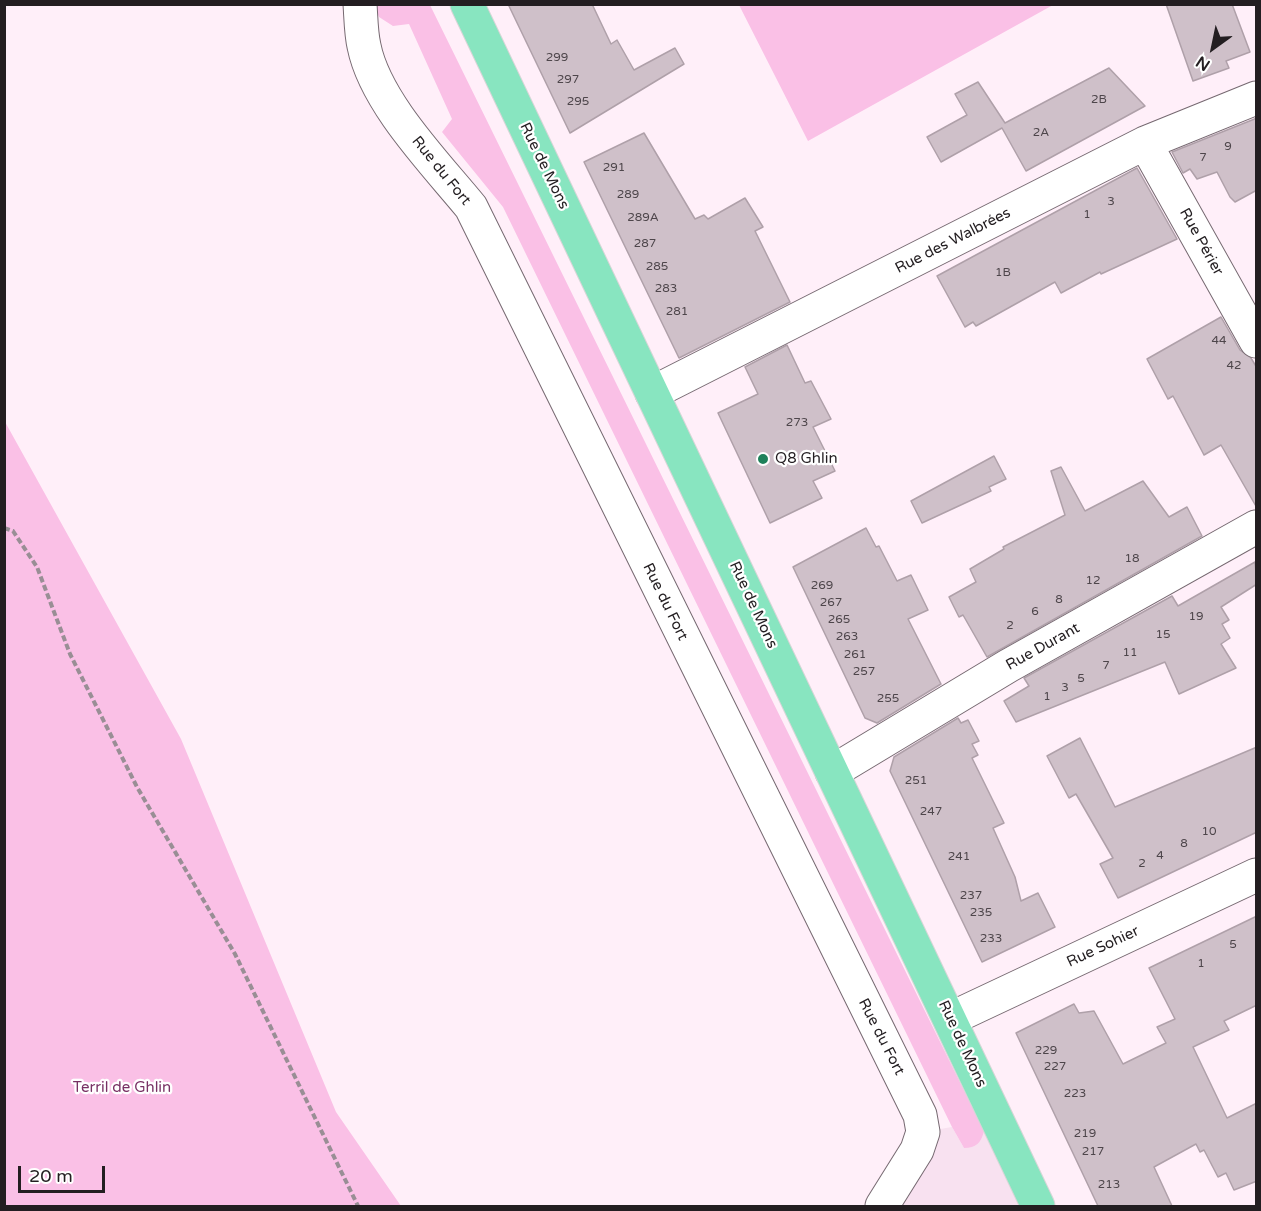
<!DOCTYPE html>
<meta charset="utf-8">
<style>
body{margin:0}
#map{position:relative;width:1261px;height:1211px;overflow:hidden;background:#ffeff9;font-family:"Varela Round",sans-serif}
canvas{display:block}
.frame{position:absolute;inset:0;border:6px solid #231e21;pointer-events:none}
.north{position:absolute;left:1183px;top:18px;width:60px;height:60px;-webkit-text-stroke:4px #fff;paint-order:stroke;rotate:213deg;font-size:16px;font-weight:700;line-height:24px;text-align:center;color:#231e21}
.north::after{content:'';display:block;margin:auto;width:21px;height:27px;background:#231e21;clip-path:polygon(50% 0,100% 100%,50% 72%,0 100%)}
.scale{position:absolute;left:18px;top:1166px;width:87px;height:27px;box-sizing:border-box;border:3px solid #231e21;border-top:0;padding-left:8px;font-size:18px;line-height:21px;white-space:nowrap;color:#231e21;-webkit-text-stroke:4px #fff;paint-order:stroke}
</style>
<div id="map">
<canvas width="1261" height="1211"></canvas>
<div class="frame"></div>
<div class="north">N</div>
<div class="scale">20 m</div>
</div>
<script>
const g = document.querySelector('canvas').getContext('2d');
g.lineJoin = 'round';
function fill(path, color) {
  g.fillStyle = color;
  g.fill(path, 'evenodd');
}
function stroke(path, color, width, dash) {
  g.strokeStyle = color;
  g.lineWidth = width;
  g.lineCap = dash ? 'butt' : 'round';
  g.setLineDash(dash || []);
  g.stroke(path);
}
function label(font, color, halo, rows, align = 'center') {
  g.font = font + ' "Varela Round",sans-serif';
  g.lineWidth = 4.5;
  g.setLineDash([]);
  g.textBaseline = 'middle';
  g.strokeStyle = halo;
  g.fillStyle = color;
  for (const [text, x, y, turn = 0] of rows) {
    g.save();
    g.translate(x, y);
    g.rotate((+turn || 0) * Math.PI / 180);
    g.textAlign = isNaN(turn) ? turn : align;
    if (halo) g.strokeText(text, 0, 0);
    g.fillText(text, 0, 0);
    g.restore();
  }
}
fill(new Path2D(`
 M952 1127 964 1148 984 1131 1038 1206H882L923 1132Z`), '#f8e1f0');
fill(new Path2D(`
 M374 5H430L984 1131C981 1143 976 1148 964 1148L952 1127 503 207 442 132 452 119 409 24 393 26 379 17Z
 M739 5H1053L808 141Z
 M4 420 181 739 336 1112 401 1206H5Z`), '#fac0e6');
const building = new Path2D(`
 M508 4H592L611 44 617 40 634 70 675 48 684 64 570 133Z
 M1166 4H1232L1250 52 1226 61 1229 68 1193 81Z
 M1109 68 1145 106 1026 171 1002 128 941 162 927 137 967 115 955 94 978 82 1005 123Z
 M1257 118V190L1235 202 1230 197 1217 172 1197 179 1190 169 1183 173 1172 152Z
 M644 133 695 219 704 215 708 219 745 198 763 227 755 231 790 302 679 358 584 162Z
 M1137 168 1177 239 1101 274 1100 272 1061 293 1055 282 976 326 973 322 965 327 937 276Z
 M1221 317 1240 350 1251 358 1257 368V508L1221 445 1204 455 1173 396 1168 399 1147 359Z
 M787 345 805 383 811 381 831 419 813 427 835 471 813 481 822 498 770 523 718 413 758 394 745 367Z
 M994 456 1006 479 989 487 991 491 922 523 911 501Z
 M1061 467 1085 511 1143 481 1169 517 1187 507 1202 536 987 657 963 615 959 617 949 597 976 582 970 569 1004 549 1003 547 1065 515 1051 471Z
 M866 528 876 547 879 546 897 581 911 575 928 610 908 619 941 684 877 723 865 718 793 567Z
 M1255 562 1257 584 1221 607 1229 620 1222 624 1230 638 1221 644 1236 668 1179 694 1165 662 1016 722 1004 701 1029 686 1024 678 1172 596 1178 606Z
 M958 718 961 723 968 720 979 741 972 744 978 755 972 758 1004 823 993 828 1015 877 1021 901 1038 893 1055 927 982 962 890 771 894 757Z
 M1080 738 1115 807 1257 747V832L1118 898 1100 864 1113 858 1076 794 1069 798 1047 756Z
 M1257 916V1005L1224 1021 1229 1030 1193 1047 1227 1118 1257 1103V1181L1234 1190 1226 1173 1218 1177 1204 1150 1200 1152 1196 1144 1154 1167 1172 1206H1098L1016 1033 1074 1004 1079 1013 1094 1011 1123 1064 1166 1043 1157 1027 1175 1019 1149 968Z`);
fill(building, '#cfc0c9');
stroke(building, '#afa0a9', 1.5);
const minor = new Path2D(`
 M360 4C361 18 361 33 364 46 375 102 435 163 471 207L920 1115 923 1132 917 1150 882 1206
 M1145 143 1256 341
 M652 393 1145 143 1256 98
 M832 772 1008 666 1256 527
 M950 1019 1256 875`);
const primary = new Path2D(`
 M467 4 1038 1206`);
stroke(minor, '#766971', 35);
stroke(primary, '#d7d6d7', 35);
stroke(new Path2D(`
 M4 528 13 531 37 567 70 654 137 787 235 954 358 1206`), '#998e95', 4, [6, 3]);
stroke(minor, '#fff', 33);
stroke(primary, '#88e5c0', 33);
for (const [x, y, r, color] of [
 [763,459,6,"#1e815a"]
]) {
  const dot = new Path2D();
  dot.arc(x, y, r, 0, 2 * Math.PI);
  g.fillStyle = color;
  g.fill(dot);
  stroke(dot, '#fff', 2);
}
label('12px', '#4e464b', null, [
 ["299",557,58],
 ["297",568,80],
 ["2B",1099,100],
 ["295",578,102],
 ["2A",1041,133],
 ["9",1228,147],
 ["7",1203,158],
 ["291",614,168],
 ["289",628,195],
 ["3",1111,202],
 ["1",1087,215],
 ["289A",643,218],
 ["287",645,244],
 ["285",657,267],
 ["1B",1003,273],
 ["283",666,289],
 ["281",677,312],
 ["44",1219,341],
 ["42",1234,366],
 ["273",797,423],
 ["18",1132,559],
 ["12",1093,581],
 ["269",822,586],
 ["8",1059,600],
 ["267",831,603],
 ["6",1035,612],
 ["19",1196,617],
 ["265",839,620],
 ["2",1010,626],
 ["15",1163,635],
 ["263",847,637],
 ["11",1130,653],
 ["261",855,655],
 ["7",1106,666],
 ["257",864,672],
 ["5",1081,679],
 ["3",1065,688],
 ["1",1047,697],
 ["255",888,699],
 ["251",916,781],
 ["247",931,812],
 ["10",1209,832],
 ["8",1184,844],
 ["4",1160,856],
 ["241",959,857],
 ["2",1142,864],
 ["237",971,896],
 ["235",981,913],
 ["233",991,939],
 ["5",1233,945],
 ["1",1201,964],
 ["229",1046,1051],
 ["227",1055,1067],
 ["223",1075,1094],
 ["219",1085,1134],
 ["217",1093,1152],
 ["213",1109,1185]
]);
label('15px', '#231e21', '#fff', [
 ["Rue de Mons",544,166,64],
 ["Rue du Fort",441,171,51],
 ["Rue des Walbrées",953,241,-27],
 ["Rue Périer",1201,242,61],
 ["Rue du Fort",665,602,64],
 ["Rue de Mons",753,605,65],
 ["Rue Durant",1043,647,-29],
 ["Rue Sohier",1103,947,-25],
 ["Rue du Fort",881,1037,63],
 ["Rue de Mons",962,1044,65]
]);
label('15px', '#231e21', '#fff', [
 ["Q8 Ghlin",775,459]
], 'left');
label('15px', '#783064', '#fff', [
 ["Terril de Ghlin",122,1088]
]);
</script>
